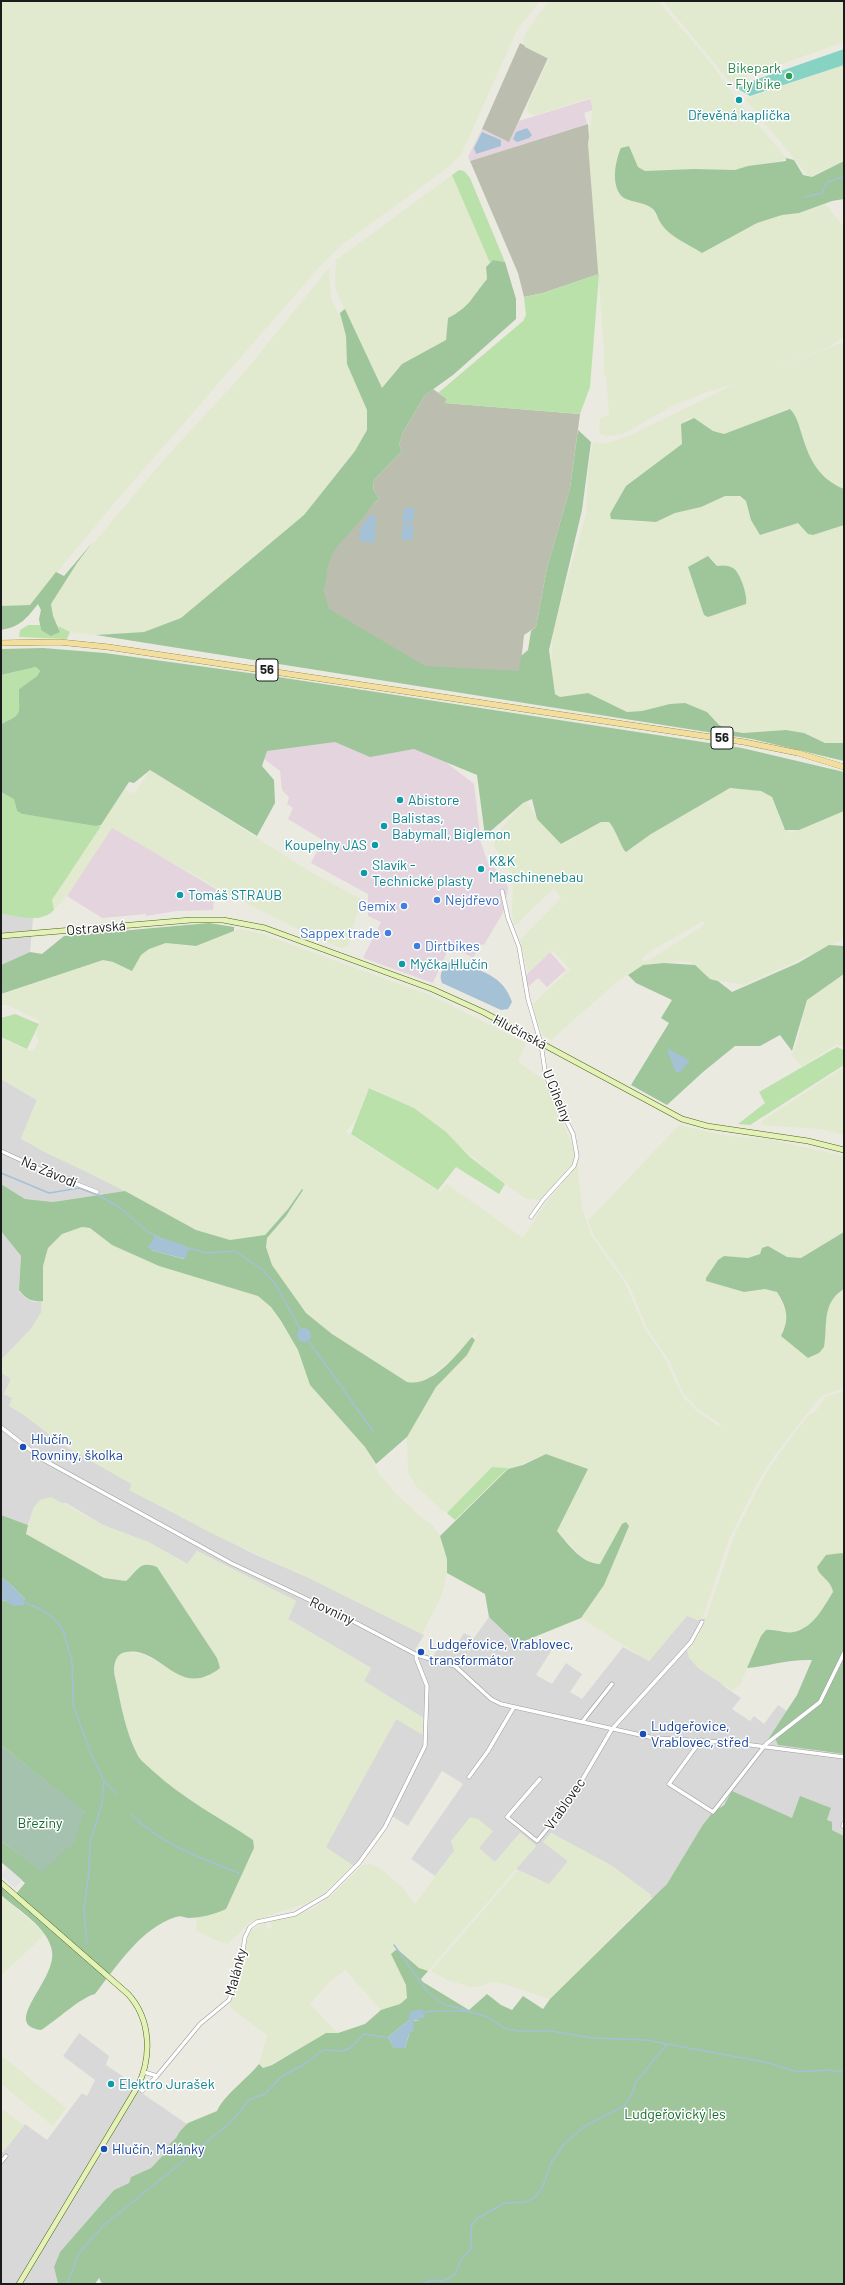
<!DOCTYPE html>
<meta charset="utf-8">
<style>
body{margin:0}
#map{position:relative;width:845px;height:2285px;overflow:hidden;background:#ebeae1;font-family:Barlow,sans-serif}
canvas{display:block}
.frame{position:absolute;inset:0;border:2px solid #1b1b1b;pointer-events:none}
</style>
<div id="map">
<canvas width="845" height="2285"></canvas>
<div class="frame"></div>
</div>
<script>
const g = document.querySelector('canvas').getContext('2d');
g.lineJoin = 'round';
function fill(path, color) {
  g.fillStyle = color;
  g.fill(path, 'evenodd');
}
function stroke(path, color, width, dash) {
  g.strokeStyle = color;
  g.lineWidth = width;
  g.lineCap = dash ? 'butt' : 'round';
  g.setLineDash(dash || []);
  g.stroke(path);
}
function label(font, color, halo, rows, align = 'center') {
  g.font = font + ' Barlow,sans-serif';
  g.lineWidth = 3;
  g.setLineDash([]);
  g.textBaseline = 'middle';
  g.strokeStyle = halo;
  g.fillStyle = color;
  for (const [text, x, y, turn = 0] of rows) {
    g.save();
    g.translate(x, y);
    g.rotate((+turn || 0) * Math.PI / 180);
    g.textAlign = isNaN(turn) ? turn : align;
    if (halo) g.strokeText(text, 0, 0);
    g.fillText(text, 0, 0);
    g.restore();
  }
}
fill(new Path2D(`
 M1 914 33 918 30 952 1 965Z
 M1 1079 37 1100 21 1139 125 1191 53 1202 25 1199 1 1184Z
 M1 1231 21 1256 19 1291 26 1298 34 1302 43 1301 41 1313 31 1329 1 1360Z
 M1 1372 11 1379 4 1394 13 1398 9 1405 27 1417 63 1445 132 1484 130 1490 254 1554 307 1577 422 1634 424 1635 415 1650 433 1657 442 1641 455 1648 464 1633 474 1638 489 1617 517 1644 553 1648 536 1675 552 1684 566 1663 582 1674 570 1692 582 1699 623 1647 649 1661 687 1615 697 1620 706 1618 687 1650 725 1687 741 1698 732 1709 750 1721 754 1716 764 1724 778 1705 787 1711 766 1742 774 1736 778 1745 844 1754V1836L832 1830 827 1820 831 1808 792 1819 772 1809 725 1802 702 1826 667 1884 656 1897 651 1898V1895L612 1866 551 1833 543 1842 568 1861 549 1885 516 1869 536 1846 520 1833 495 1862 478 1848 493 1831 454 1851 435 1876 411 1859 463 1784 442 1771 408 1826 392 1816 363 1861 357 1868 325 1847 396 1719 423 1718 364 1681 371 1668 288 1619 296 1601 197 1551 188 1564 148 1542 103 1525 66 1503 34 1507 28 1525 1 1515Z
 M79 2033 109 2056 106 2065 134 2084 133 2087 187 2124 180 2131 176 2138 163 2150 165 2153 151 2168 131 2177 129 2183 114 2190 60 2252 54 2267 58 2284H1V2150L3 2152 25 2124 47 2140 82 2093 87 2096 95 2080 63 2056Z`), '#d9d8d8');
fill(new Path2D(`
 M590 99 593 110 584 113 587 124 470 161 468 157 482 129 509 141 519 121Z
 M406 731 474 784 481 843 488 863 504 876 508 888 504 911 484 945 482 944 473 958 450 945 433 983 363 958 381 922 368 916V894L311 863 323 840 288 819 293 808 287 804 289 797 282 790 280 771 246 745Z
 M112 827 219 891 214 898 213 910 176 911 146 916V914L102 918 67 896Z
 M550 952 566 970 547 987 538 978 528 987 526 975Z`), '#e4d4de');
fill(new Path2D(`
 M520 43 548 58 509 142 482 129Z
 M588 124 599 274 543 293 524 297 518 273 470 161Z
 M433 389 447 399 445 403 580 414 570 488 547 568 536 627 524 635 519 682 358 676 305 556 379 499 373 489 374 480 402 451 399 445 403 432 425 395Z`), '#bbbeae');
fill(new Path2D(`
 M1 1H540L517 30 461 155 447 168 343 244 320 266 111 507 30 605 1 607Z
 M549 1H658L711 63 734 96V101L740 103 787 159 735 170 694 169 645 171 638 167 629 146 621 195 623 197 651 207 662 226 676 237 702 253 757 223 782 215 799 213 825 204 844 227V337L829 347 751 378 844 342V489L828 481 816 468 810 459 795 417 788 409 724 434 713 431 691 418 685 420 681 429 682 444 626 486 628 521 647 522 660 521 675 513 694 508 725 496 735 495 746 501 755 527 760 535 798 523 808 534 813 535 844 525V743H825L804 733 786 730 743 733 730 731 719 725 707 712 685 703 670 704 642 711 627 712 585 693 560 697 553 691 551 665 553 630 586 514 588 472 593 442 604 444 629 436 735 384 704 393 672 406 623 434 608 436 599 434 600 419 609 414 606 375H604V347L588 144 593 108 590 98 536 115 529 113 527 109 529 102 549 59 525 47 523 39 531 25ZM711 558 717 566 724 565 746 604 707 616 688 568Z
 M663 1H844V42L730 82Z
 M844 65V161L809 177 745 99Z
 M452 175 490 263 485 270 487 279 479 288 476 296 462 311 448 318 446 340 402 364 382 388 345 309 341 313 346 336 347 364 367 410V430L355 451 304 515 181 618 144 632 96 635 70 632 58 626 53 616 51 604 77 563 167 456 243 374 329 268 331 298 338 314 344 308 335 288 336 260Z
 M150 770 309 871 361 899 348 946 342 948 316 938 224 892 112 828 67 896 54 910 52 900 125 789 134 794Z
 M740 787 761 791 772 797 783 827 790 833 844 811V939L744 985 710 979 691 962 680 961 643 965 619 980 551 1040 544 1037 536 1019 533 1004 570 969 552 950 528 972 520 940 561 898 554 888 515 926 512 915 513 875 494 846V839L499 831 523 803 527 802 537 819 562 845 601 822H609L614 827 623 849 633 848 651 834 721 792ZM703 921 705 924 698 929 649 960 644 961 642 959 651 951Z
 M241 929 262 934 432 996 526 1043 518 1062 543 1079 559 1113 575 1153 572 1164 540 1200 526 1199 494 1175 416 1109 372 1088H369L365 1096 356 1119 346 1132 440 1192 447 1184 523 1238 540 1211 577 1164 582 1208 592 1237 625 1283 645 1329 664 1357 683 1397 699 1413 720 1427 721 1424 700 1411 683 1393 670 1362 647 1328 629 1285 594 1236 588 1221 679 1125 726 1136 767 1139 844 1156V1232L801 1258 787 1257 768 1246 760 1254 748 1258 724 1256 706 1278V1281L744 1292 765 1289 777 1292 787 1315 785 1328 808 1357 819 1353 825 1341 827 1310 831 1301 844 1289V1388L824 1395 817 1401 774 1456 757 1483 729 1539 702 1619 697 1620 687 1616 649 1661 581 1618 604 1585 622 1524 600 1564H592L581 1556 557 1531 588 1469 546 1454 510 1469 492 1467 448 1513 442 1510 417 1487 408 1473 407 1437 436 1387 467 1355 479 1329 455 1356 430 1378 413 1383 407 1382 332 1334 306 1313 272 1265 266 1247 267 1238 295 1204 302 1189 288 1209 264 1235 230 1240 196 1230 104 1180 42 1151 21 1138 37 1100 1 1079V1038L30 1051 34 1050 39 1041 36 1036 40 1021 8 1005H1V995L103 960 113 962 132 971 141 955 149 949 167 943 194 947Z
 M844 975V1047L837 1044 802 1066 792 1056 800 1031 804 1005 811 996Z
 M844 1067V1135L820 1129 761 1125 762 1121Z
 M82 1227 90 1228 112 1245 159 1266 246 1291 258 1296 271 1307 298 1350 310 1385 365 1447 380 1475 396 1494 421 1517 432 1525 440 1536 447 1559V1573L441 1597 422 1634 307 1577 219 1537 129 1490 132 1484 63 1445 27 1417 9 1406 12 1398 4 1394 11 1379 1 1372V1360L31 1329 41 1313 43 1266 48 1248 62 1234Z
 M844 1391V1555L834 1554 824 1576 830 1581 833 1592 819 1615 805 1627 793 1632 771 1630 761 1636 740 1685 732 1690 699 1669 689 1658 687 1650 706 1618 736 1531 768 1470 793 1435 808 1416 816 1411 825 1397Z
 M51 1497 103 1525 148 1542 187 1564 197 1551 296 1601 288 1619 371 1668 364 1681 424 1718 423 1735 396 1719 326 1847 353 1866 325 1893 307 1903 250 1922 228 1944 215 1940 196 1930 197 1916 218 1913 231 1899 244 1869 252 1856 253 1840 197 1806 168 1785 138 1757 127 1730 114 1671 116 1659 120 1655 125 1652 135 1653 143 1654 183 1677 197 1678 209 1677 217 1658 157 1567 138 1568 126 1581 104 1578 26 1534 34 1507 40 1500Z
 M470 1817 478 1819 493 1831 479 1848 495 1862 521 1833 536 1846 428 1971 419 1968 397 1949 391 1954 406 1985 407 1998 400 2004 382 2011 345 1970 330 1981 310 2004 338 2033H326L320 2036 307 2046 263 2068 259 2064 267 2035 237 2013 230 2007V2003L236 1992 248 1936 253 1929 266 1923 267 1929 272 1928 271 1922 275 1920 313 1909 333 1894 363 1865 370 1864 381 1869 402 1887 415 1904 454 1851 451 1841Z
 M551 1833 612 1866 651 1895V1898L550 1999 504 1984 492 1982 479 1987H471L447 1980 431 1971 518 1870 549 1884 568 1861 543 1842Z
 M1 1895 45 1934 1 1976Z
 M1 2055 66 2108 53 2126 1 2084Z
 M1 2108 24 2126 3 2152 1 2150Z`), '#e1e9ce');
fill(new Path2D(`
 M459 170 464 171 470 178 505 262 493 260 490 263 452 175Z
 M599 274 590 387 580 414 445 403 447 399 438 393 523 321 526 315 524 297 543 293Z
 M28 625H40L41 630 60 632 58 626 70 632 67 639 19 637 20 630Z
 M36 667 40 671 37 676 19 689C18 714 25 713 1 724V675Z
 M1 792 14 798 17 811 22 814 101 826 52 900 54 910C41 924 18 916 1 914Z
 M15 1014 39 1024 27 1049 1 1037V1018Z
 M837 1047 844 1050V1065L750 1125 738 1124 765 1103 759 1092Z
 M369 1088 414 1108 446 1132 470 1157 505 1184 499 1194 456 1167 438 1190 351 1134Z
 M492 1467 508 1468 455 1520 447 1513Z`), '#bbe1ab');
fill(new Path2D(`
 M629 146 638 167 645 171 694 169 735 170 748 166 786 161V158L794 160 803 175 812 177 844 161V199L832 201 799 213 782 215 757 223 702 253C690 245 670 237 662 225 658 220 657 213 653 209 645 202 633 203 624 198 610 188 615 161 621 148Z
 M493 260 505 262 516 299V319L453 375 425 395 403 432 399 445 402 451 374 480 373 489 379 499C368 507 369 512 361 520 349 535 335 544 329 562 326 572 328 580 323 589L329 609 425 666 519 671 521 656 528 650 531 631 536 627 547 568 570 488 578 430 591 442 582 510 549 650 555 694 560 697 588 693 627 712 642 711 670 704 685 703 707 712 719 725 730 731 743 733 786 730 804 733 825 743H844V761L752 739 701 731 96 635 144 632 181 618 304 515 355 451 367 430V410L347 364 346 336 340 313 345 309 382 388 402 364 446 340 448 318C470 307 472 297 487 279L486 267Z
 M790 409C797 416 799 426 802 435 809 459 819 479 844 489V525L813 535 808 534 798 523 760 535 751 520 746 501 740 496H725L701 507 675 513 656 522 611 519 610 514 626 486 682 444 681 424 694 418 713 431 724 434Z
 M93 542 77 563 51 604 53 616 60 632 51 636 41 630 39 619 41 610 38 604C27 618 20 627 1 630V606L30 605 56 572 64 576Z
 M708 556 717 566C722 565 728 565 733 568 740 572 748 596 746 604L708 617 704 615 688 567Z
 M43 648 105 653 278 677 742 748 844 772V811L799 830H785L772 797 761 791 730 788 651 834 626 852C621 848 617 831 609 822H601L561 844 537 819 532 799 523 803 485 836 477 775 414 749 370 757 335 742 267 751 262 766 274 780 275 803 257 836 150 770 134 783 129 782 101 825 96 826 22 814 17 811 14 799 1 792V724C25 713 18 714 19 689L37 676 40 671 36 667 1 675V649Z
 M209 923 234 927V931L196 946 166 943 149 949 141 955 132 971 113 962 103 960 1 994V965L30 952 42 954 64 936Z
 M829 945 844 946V974L807 1000 792 1051 780 1035 760 1046H735L703 1072 667 1105 631 1085 669 1023 661 1018 672 1000 636 983 628 975 643 965 664 963 695 965 710 979 718 981 732 992 798 963Z
 M1 1184 25 1199 53 1202 125 1191 196 1230 230 1240 265 1235 288 1209 302 1189 303 1190 286 1216 267 1238 266 1247 272 1265 306 1313 332 1334 407 1382C433 1387 457 1354 472 1337L475 1340 467 1355 436 1387 407 1437 376 1464 365 1447 310 1385 298 1350 281 1321 271 1307 258 1296 159 1266 112 1245 90 1228 82 1227 62 1234 48 1248 43 1266V1301C31 1302 26 1299 19 1290L21 1256 1 1231ZM155 1236 186 1247 184 1259 151 1250Z
 M844 1232V1289C821 1303 828 1325 824 1347L819 1353 808 1358 781 1336C790 1319 787 1308 777 1292L765 1289 744 1292 706 1281V1278L718 1260 724 1256 748 1258 760 1254 762 1248 768 1246 787 1257 801 1258Z
 M546 1454 588 1469 557 1531C568 1544 582 1564 600 1564L622 1524 626 1522 629 1526 604 1585 581 1618 517 1644 489 1617 485 1594 447 1573V1559L440 1536 508 1469 523 1465Z
 M1 1515 28 1525 26 1534 104 1578 126 1581C138 1570 140 1560 157 1567L217 1658 220 1668C178 1701 161 1645 126 1652 114 1654 113 1668 115 1677 121 1704 125 1731 138 1756 141 1761 148 1766 153 1771 183 1799 219 1817 253 1840L254 1848 226 1909C216 1914 200 1918 188 1918 184 1917 180 1915 176 1917 141 1928 117 1966 95 1994 81 1997 56 2021 41 2030 0 2025 57 1980 52 1951 48 1927 18 1910 1 1895V1883L15 1895 25 1883 1 1862V1841L42 1871 84 1812 1 1745V1599L4 1601 25 1599C17 1592 9 1581 1 1578Z
 M842 1553 844 1555V1754L778 1745 774 1736 765 1744 797 1695 812 1660C789 1659 769 1666 747 1668L761 1636 766 1630C775 1629 786 1634 794 1632 814 1627 823 1608 833 1592 831 1579 819 1577 817 1567L826 1555Z
 M732 1791 792 1818 800 1796 831 1808 827 1820 832 1822V1830L844 1836V2284H102L99 2278 95 2284H58L54 2267 60 2252 114 2190 129 2183 131 2177 151 2168 165 2153 162 2151 176 2138 180 2131 188 2123 217 2111C224 2095 247 2079 259 2064L263 2068 272 2065 326 2033H338L365 2024 381 2010 400 2004 407 1998 406 1985 391 1954 397 1949 419 1968 428 1971 421 1979 423 1982 469 2010 487 1994 501 2005 512 2010 523 1996 543 2009 550 1999 667 1884 702 1826 713 1812 724 1805ZM409 2020H420L413 2021 405 2048H394L388 2037Z`), '#9ec69a');
fill(new Path2D(`
 M1 1745 84 1811 75 1842 42 1872 1 1841Z`), '#a5c2af');
fill(new Path2D(`
 M844 49V65L750 96 735 87Z`), '#86d3c4');
fill(new Path2D(`
 M7 1867 22 1880 15 1888 1 1876Z`), '#e3e3e3');
fill(new Path2D(`
 M527 128 532 135 529 138 517 142 513 139 516 132Z
 M482 132 501 140V146L476 154 474 148Z
 M404 507 415 509 413 523H402Z
 M370 515 376 516 375 543 359 541 360 528Z
 M403 524 414 526 412 541 401 539Z
 M451 961H458C482 972 503 975 512 1002L508 1009 501 1010 442 983C438 972 444 968 451 961Z
 M669 1049 690 1061 680 1072 676 1073 667 1050Z
 M155 1236 189 1248 185 1259 151 1250 148 1247Z
 M297 1335a7 7 0 1 1 14 0a7 7 0 1 1-14 0Z
 M1 1578C9 1581 17 1592 25 1599L24 1605 14 1606 1 1599Z
 M422 2009 425 2017 413 2021 414 2030 409 2034 405 2048H394L388 2037 409 2020 410 2012Z`), '#a5c1d5');
stroke(new Path2D(`
 M805 197 822 193 827 182 844 177
 M1 1173 49 1193 79 1188 98 1195 119 1207 148 1232 156 1236
 M163 1239 184 1246
 M188 1248 206 1253 235 1251 262 1269 277 1286 300 1329
 M308 1340 373 1431
 M24 1602 42 1610 57 1621 64 1633 72 1662 73 1705 90 1751 104 1781 116 1793
 M132 1815C163 1845 200 1858 239 1873
 M87 1944 84 1909 89 1872 90 1843 102 1803 104 1781
 M394 1945 428 1992 443 2004 466 2010
 M423 2013 430 2011H467L488 2017 504 2028 517 2031H551L593 2038 646 2040 769 2063 798 2072 826 2070 844 2072
 M67 2284 79 2253 103 2226 230 2123 250 2099 265 2094 282 2076 303 2065 323 2050 343 2051 350 2048 364 2034 389 2038
 M424 2284 431 2280 443 2281 455 2275 461 2260 471 2249V2227L476 2219 505 2203 526 2202 536 2196 542 2188 551 2163 564 2144 585 2126 624 2106 630 2098 636 2082 667 2044`), '#a5c1d5', 1.5);
const street = new Path2D(`
 M502 891 508 918 519 947 528 999 541 1044 545 1071 551 1090 573 1134 577 1156 574 1166 543 1200 531 1217
 M1 1151 51 1174 97 1192
 M1 1427 42 1459 231 1563 345 1617 417 1655 455 1666 491 1699 501 1704 654 1738 736 1743 844 1757
 M582 1722 612 1684
 M701 1740 669 1784 713 1812 766 1744 820 1702 844 1653
 M469 1777 488 1751 514 1707
 M540 1779 507 1817 537 1841 568 1804 612 1729 691 1642 702 1622
 M843 1826 844 1823
 M144 2072 157 2076 200 2024 229 2000 240 1970 245 1937 250 1927 257 1922 295 1914 327 1895 359 1863 385 1827 425 1746 427 1686 416 1658 417 1655
 M142 2091 157 2076
 M1 2162 6 2156`);
const secondary = new Path2D(`
 M1 936 191 920H223L265 928 432 989 483 1012 682 1119 707 1126 808 1141 844 1150
 M1 1883 128 1994C151 2019 152 2056 138 2086L19 2284`);
const primary = new Path2D(`
 M1 643 59 642 108 647 744 742 798 753 844 767`);
stroke(street, '#9c9c9c', 4.5);
stroke(secondary, '#4a640f', 6);
stroke(primary, '#82720f', 6);
stroke(street, '#fff', 3.5);
stroke(secondary, '#e4f2b9', 5);
stroke(primary, '#f1dea0', 5.5);
for (const [x, y, r, color] of [
 [789,76,4,"#2e9e5b"],
 [739,100,4,"#0f9aa8"],
 [400,800,4,"#0f9aa8"],
 [384,826,4,"#0f9aa8"],
 [375,845,4,"#0f9aa8"],
 [481,869,4,"#0f9aa8"],
 [364,873,4,"#0f9aa8"],
 [180,895,4,"#0f9aa8"],
 [437,900,4,"#3f7fe0"],
 [404,906,4,"#3f7fe0"],
 [388,933,4,"#3f7fe0"],
 [417,946,4,"#3f7fe0"],
 [402,964,4,"#0f9aa8"],
 [23,1447,4,"#1a4fb4"],
 [421,1652,4,"#1a4fb4"],
 [643,1734,4,"#1a4fb4"],
 [111,2084,4,"#0f9aa8"],
 [104,2149,4,"#1a4fb4"]
]) {
  const dot = new Path2D();
  dot.arc(x, y, r, 0, 2 * Math.PI);
  g.fillStyle = color;
  g.fill(dot);
  stroke(dot, '#fff', 1.5);
}
for (const [x, y, w] of [
 [267,670,22],
 [722,738,22]
]) {
  const box = new Path2D();
  box.roundRect(x - w / 2, y - 11, w, 22, 3);
  g.fillStyle = '#fff';
  g.fill(box);
  stroke(box, '#1b1b1b', 1);
}
label('bold 13px', '#1b1b1b', null, [
 ["56",267,670],
 ["56",722,738]
]);
label('14px', '#27864d', '#fff', [
 ["Bikepark",781,68],
 ["- Fly bike",781,84]
], 'right');
label('14px', '#0d838f', '#fff', [
 ["Dřevěná kaplička",739,115,"center"],
 ["Abistore",408,800],
 ["Balistas,",392,818],
 ["Babymall, Biglemon",392,834],
 ["Koupelny JAS",367,845,"right"],
 ["K&K",489,861],
 ["Maschinenebau",489,877],
 ["Slavík -",372,865],
 ["Technické plasty",372,881],
 ["Tomáš STRAUB",188,895],
 ["Myčka Hlučín",410,964],
 ["Elektro Jurašek",119,2084]
], 'left');
label('14px', '#366cbe', '#fff', [
 ["Nejdřevo",445,900],
 ["Gemix",396,906,"right"],
 ["Sappex trade",380,933,"right"],
 ["Dirtbikes",425,946]
], 'left');
label('14px', '#1b1b1b', '#fff', [
 ["Ostravská",96,928,-5],
 ["Hlučínská",520,1032,28],
 ["U Cihelny",557,1096,68],
 ["Na Závodí",49,1172,23],
 ["Rovniny",332,1611,25],
 ["Vrablovec",565,1804,-55],
 ["Malánky",236,1972,-75]
]);
label('14px', '#164399', '#fff', [
 ["Hlučín,",31,1439],
 ["Rovniny, školka",31,1455],
 ["Ludgeřovice, Vrablovec,",429,1644],
 ["transformátor",429,1660],
 ["Ludgeřovice,",651,1726],
 ["Vrablovec, střed",651,1742],
 ["Hlučín, Malánky",112,2149]
], 'left');
label('14px', '#166b2d', '#fff', [
 ["Březiny",40,1823],
 ["Ludgeřovický les",675,2114]
]);
</script>
